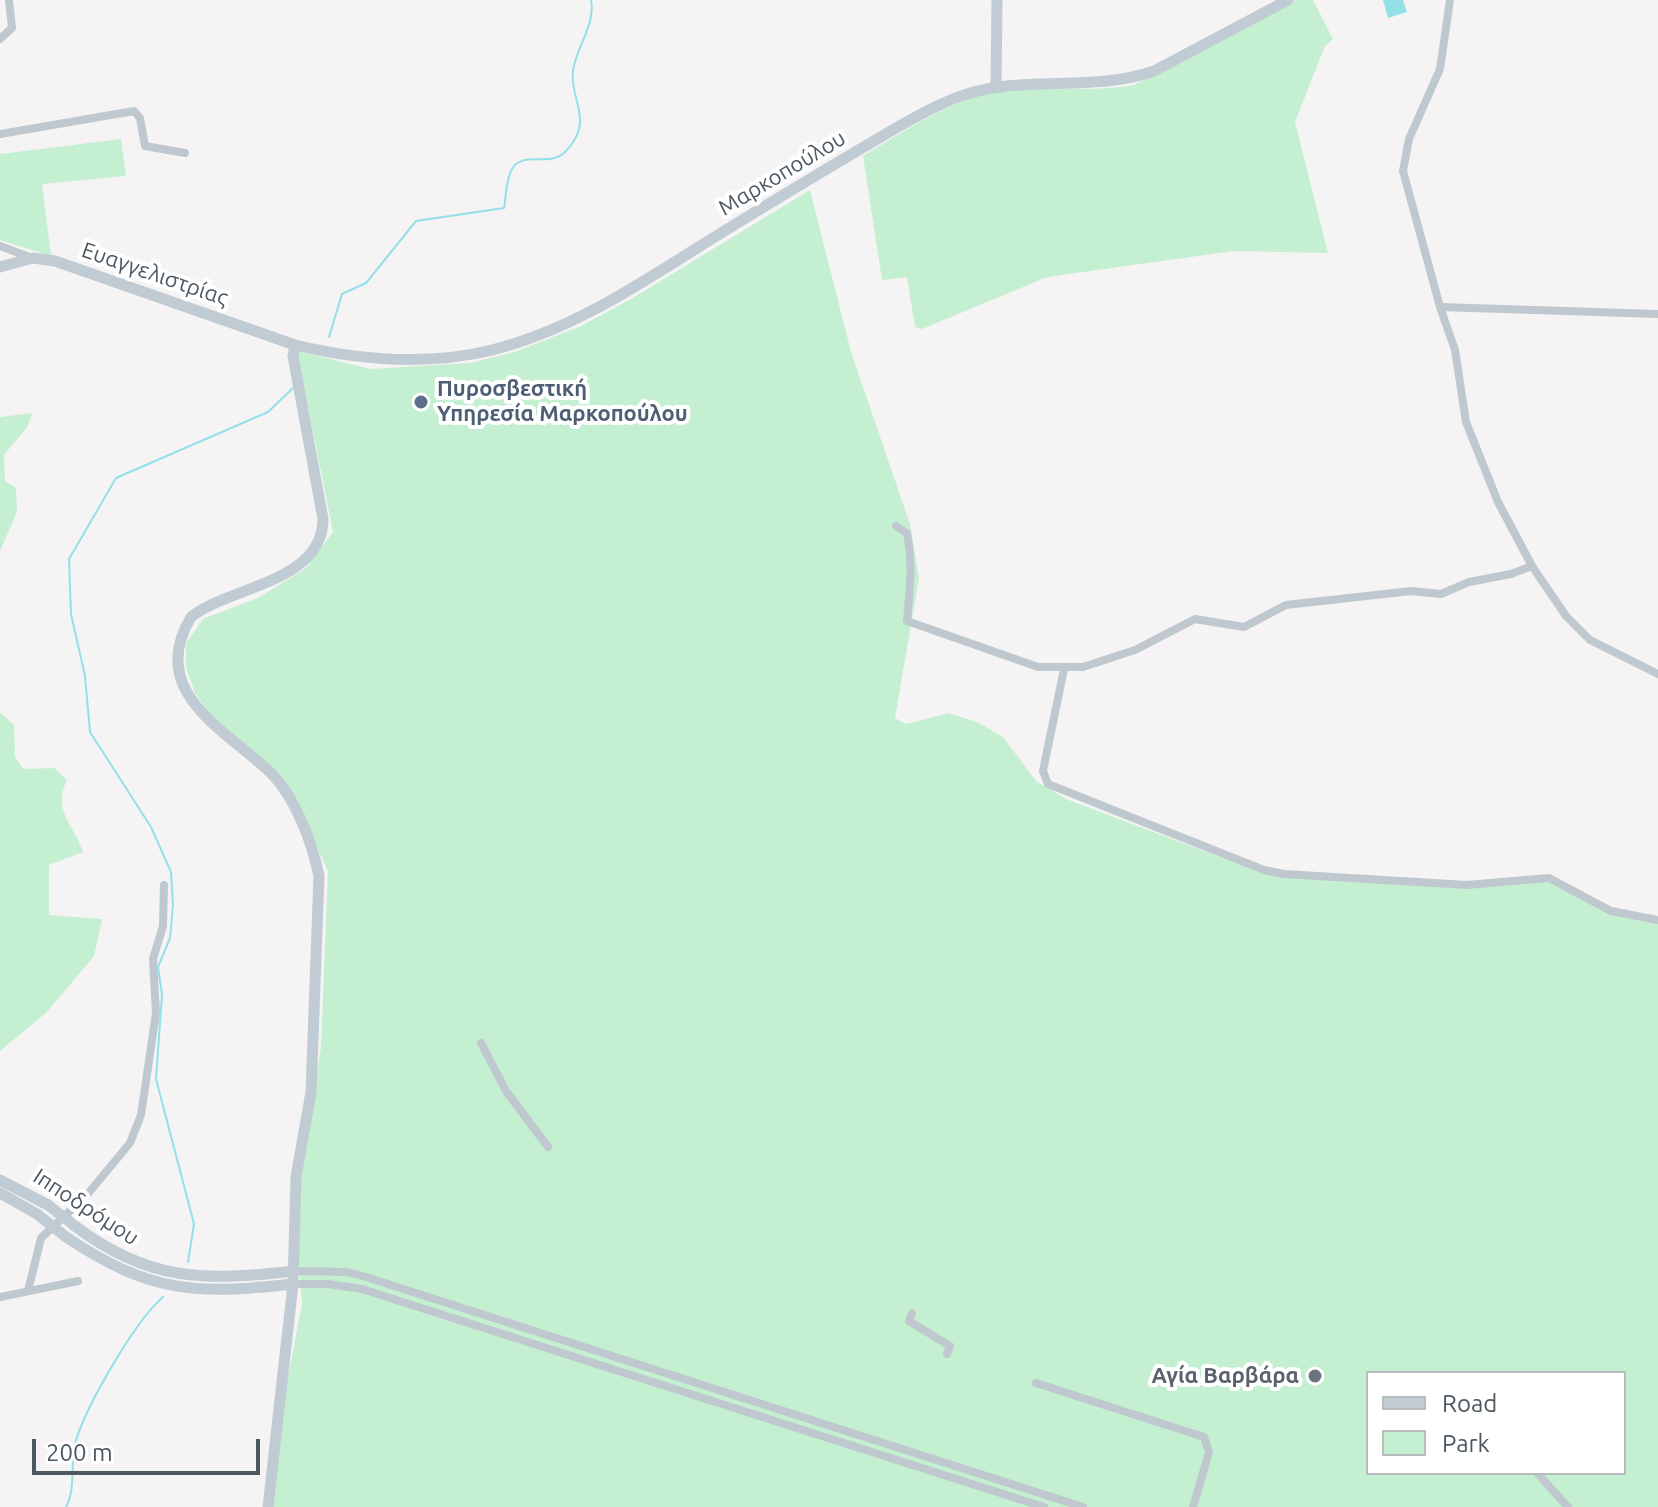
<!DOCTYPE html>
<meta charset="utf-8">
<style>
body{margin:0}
#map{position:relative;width:1658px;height:1507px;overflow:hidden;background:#f5f3f3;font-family:Ubuntu,sans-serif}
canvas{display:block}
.legend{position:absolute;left:1366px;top:1371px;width:260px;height:104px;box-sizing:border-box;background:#fff;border:2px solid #b7bcbf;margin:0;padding:10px 14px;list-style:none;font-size:24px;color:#4b5860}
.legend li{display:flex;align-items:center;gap:16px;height:40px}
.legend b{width:40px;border:2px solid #b7bcbf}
.scale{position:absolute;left:32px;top:1439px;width:228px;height:36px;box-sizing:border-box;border:4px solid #4b5860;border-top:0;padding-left:10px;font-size:24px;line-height:28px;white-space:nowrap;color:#4b5860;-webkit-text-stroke:6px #fff;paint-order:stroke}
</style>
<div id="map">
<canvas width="1658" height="1507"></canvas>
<ul class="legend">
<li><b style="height:10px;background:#c0cbd3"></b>Road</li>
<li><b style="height:22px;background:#c5efd1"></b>Park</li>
</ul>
<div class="scale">200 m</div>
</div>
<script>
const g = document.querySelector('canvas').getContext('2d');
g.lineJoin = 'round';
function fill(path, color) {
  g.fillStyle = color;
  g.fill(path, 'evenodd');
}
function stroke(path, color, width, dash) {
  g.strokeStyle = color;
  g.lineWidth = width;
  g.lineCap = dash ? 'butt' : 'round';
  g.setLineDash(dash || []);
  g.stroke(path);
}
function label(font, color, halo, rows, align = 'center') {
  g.font = font + ' Ubuntu,sans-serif';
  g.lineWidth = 8;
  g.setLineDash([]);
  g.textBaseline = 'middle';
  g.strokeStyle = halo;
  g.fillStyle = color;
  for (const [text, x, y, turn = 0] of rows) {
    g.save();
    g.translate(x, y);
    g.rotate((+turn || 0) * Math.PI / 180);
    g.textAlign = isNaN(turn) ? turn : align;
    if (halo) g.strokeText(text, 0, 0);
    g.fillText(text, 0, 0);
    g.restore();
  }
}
fill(new Path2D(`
 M1296 0H1313L1333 39 1325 46 1295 122 1328 253 1234 251 1047 277 922 329 915 327 907 277 882 280 863 156C907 130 958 94 1010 90 1051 87 1093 92 1134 85Z
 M121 139 126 176 42 184 51 256 0 240V154Z
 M810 190 851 352 910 524 919 578 895 718 906 724 949 713 979 723 1003 737 1036 781 1066 799 1259 872 1390 883 1536 879 1554 883 1613 915 1658 923V1507H273L285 1393 302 1304 297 1245 299 1181 321 1047 328 871 290 789 211 715 195 693 186 667V643L203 619 260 597 306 568 333 532 297 351 371 369 470 363 515 352 581 326 631 299ZM1368 1373H1624V1473H1368Z
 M33 413 27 427 4 455 5 481 16 488 17 512 0 551V417Z
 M0 712 14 725 15 757 23 769 54 768 67 780C52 811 73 823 83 852L49 865V915L102 919 94 956 47 1012 0 1051Z`), '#c5efd1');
fill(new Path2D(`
 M1383 0H1403L1407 12 1388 18Z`), '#94e0e9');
stroke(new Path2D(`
 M329 337 342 294 366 283 416 221 504 208C506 197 506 181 511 171 521 149 549 168 565 152 596 121 569 100 573 71 576 47 596 24 591 0
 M188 1262 194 1224 156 1079 162 995 158 967 170 938 173 905 171 872 151 827 90 732 85 676 71 614 69 559 116 478 268 412 294 387
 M66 1507C77 1486 69 1461 76 1440 88 1403 135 1321 163 1297`), '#94e0e9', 2);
stroke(new Path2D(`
 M1450 0 1440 69 1409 139 1403 171 1440 307 1455 350 1466 422 1498 502 1532 566 1566 616 1590 640 1658 674
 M0 39 12 28 9 0
 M0 134 134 111 140 118 145 146 185 153
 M0 246 32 258
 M1440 307 1658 314
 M896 526 907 533C913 563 910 590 907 621L1038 667H1083L1135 650 1195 619 1244 627 1286 605 1411 591 1441 594 1469 582 1511 574 1532 566
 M1064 669 1043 771 1048 784 1264 870 1284 874 1467 885 1549 878 1611 911 1658 920
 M481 1043 506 1091 548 1147
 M294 1271 347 1272 366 1277 1083 1507
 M293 1284H328L362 1289 1044 1507
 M28 1291 41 1238 86 1196 130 1143 141 1115 156 1013 153 959 163 926 164 885
 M0 1297 78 1281
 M912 1313 909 1321 950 1346 947 1354
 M1036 1383 1204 1437 1209 1452 1193 1507
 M1537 1473 1568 1507`), '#bfc8ce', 8);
stroke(new Path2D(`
 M996 85 997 0
 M0 267 33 258 55 261 295 345C358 360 427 366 492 350 568 331 632 289 697 248 750 215 803 183 857 151 888 133 919 113 953 99 1018 72 1088 94 1154 71L1288 0
 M0 1180 48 1205
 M0 1193 37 1214
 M75 1226C149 1282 205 1281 294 1271
 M66 1237C150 1293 195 1295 293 1284
 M268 1507 293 1284 296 1177 311 1092 319 876C312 843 297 801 273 775 230 732 145 694 191 617 227 587 323 583 323 519L293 356 295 345`), '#c0cbd3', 11);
stroke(new Path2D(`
 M48 1205 75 1226
 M37 1214 66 1237`), '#c0cbd3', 11);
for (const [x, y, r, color] of [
 [421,402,8,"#5c6f8a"],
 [1315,1376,8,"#6b7280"]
]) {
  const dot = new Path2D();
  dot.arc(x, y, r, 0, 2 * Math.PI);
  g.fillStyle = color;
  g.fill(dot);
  stroke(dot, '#fff', 3);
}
label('22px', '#4b5860', '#fff', [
 ["Μαρκοπούλου",782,173,-31],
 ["Ευαγγελιστρίας",155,274,19],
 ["Ιπποδρόμου",86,1207,33]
]);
label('bold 22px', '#4e5e75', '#fff', [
 ["Πυροσβεστική",437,389],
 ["Υπηρεσία Μαρκοπούλου",437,414]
], 'left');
label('bold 22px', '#5b616d', '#fff', [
 ["Αγία Βαρβάρα",1299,1376]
], 'right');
</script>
